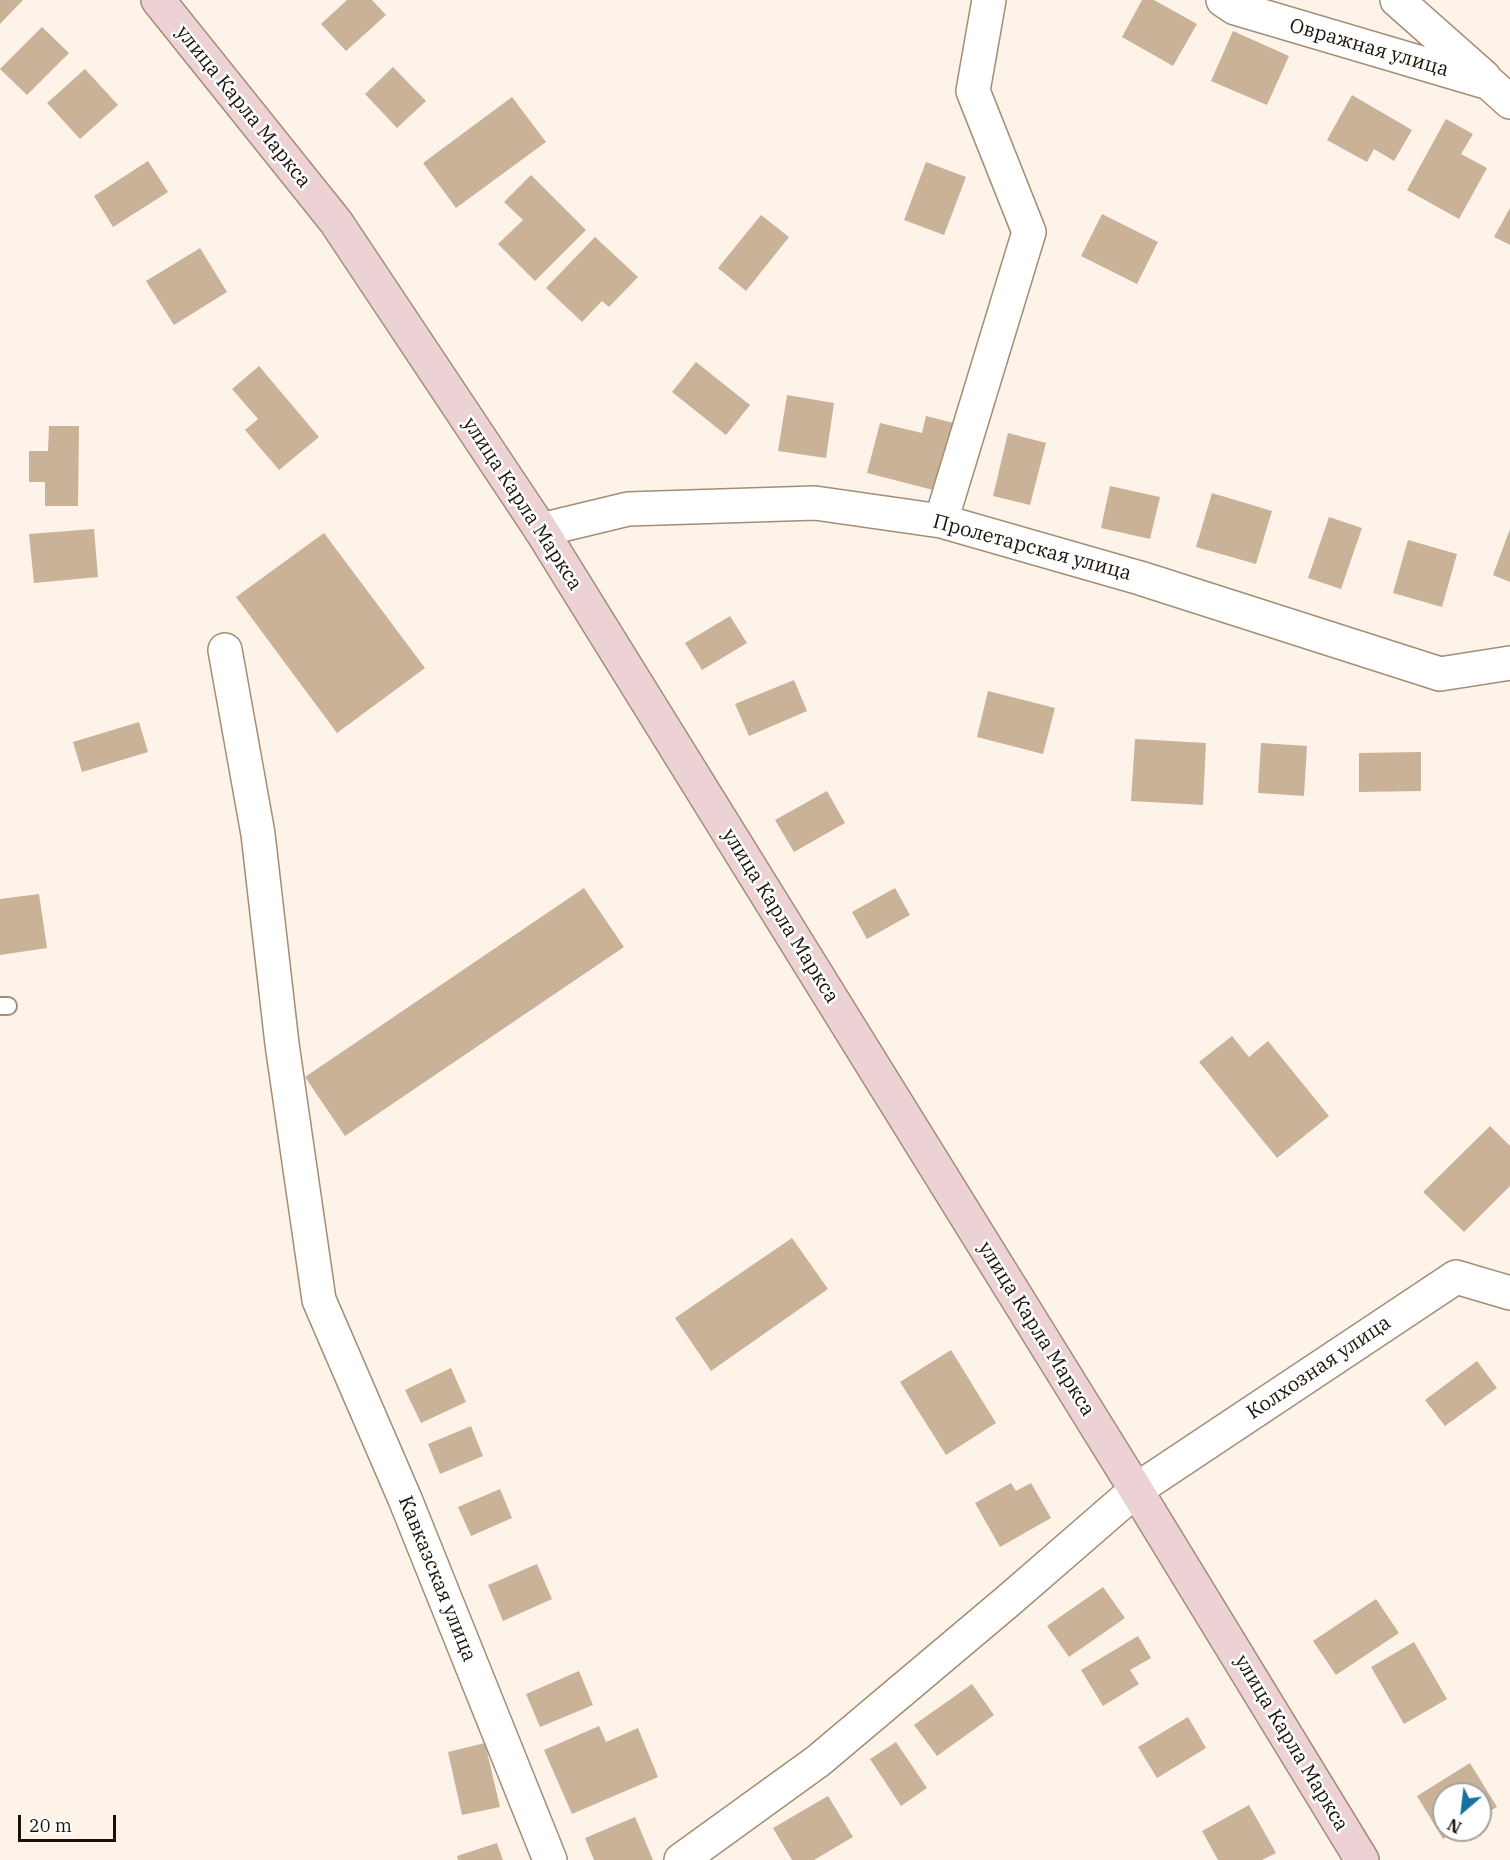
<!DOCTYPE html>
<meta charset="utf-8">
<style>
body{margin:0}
#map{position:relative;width:1510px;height:1860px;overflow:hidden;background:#fdf3e8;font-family:"IBM Plex Serif",serif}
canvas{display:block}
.north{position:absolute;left:1432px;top:1782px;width:60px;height:60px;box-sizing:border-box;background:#fff;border:2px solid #a4a19d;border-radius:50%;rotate:208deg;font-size:16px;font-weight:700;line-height:24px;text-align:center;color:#1b1309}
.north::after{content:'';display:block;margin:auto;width:21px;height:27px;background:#1572a0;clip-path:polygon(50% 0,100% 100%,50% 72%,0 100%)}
.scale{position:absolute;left:18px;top:1815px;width:98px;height:27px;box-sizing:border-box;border:3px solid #1b1309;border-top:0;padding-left:8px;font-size:18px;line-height:21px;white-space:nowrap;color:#1b1309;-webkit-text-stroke:4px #fff;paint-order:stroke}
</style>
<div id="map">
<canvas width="1510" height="1860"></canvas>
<div class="north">N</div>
<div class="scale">20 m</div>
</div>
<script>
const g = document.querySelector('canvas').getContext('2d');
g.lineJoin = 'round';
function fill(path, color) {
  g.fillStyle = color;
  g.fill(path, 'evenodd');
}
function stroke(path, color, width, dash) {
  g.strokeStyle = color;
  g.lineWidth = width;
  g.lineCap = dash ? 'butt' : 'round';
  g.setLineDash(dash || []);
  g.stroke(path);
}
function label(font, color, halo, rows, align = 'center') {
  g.font = font + ' "IBM Plex Serif",serif';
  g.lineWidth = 5;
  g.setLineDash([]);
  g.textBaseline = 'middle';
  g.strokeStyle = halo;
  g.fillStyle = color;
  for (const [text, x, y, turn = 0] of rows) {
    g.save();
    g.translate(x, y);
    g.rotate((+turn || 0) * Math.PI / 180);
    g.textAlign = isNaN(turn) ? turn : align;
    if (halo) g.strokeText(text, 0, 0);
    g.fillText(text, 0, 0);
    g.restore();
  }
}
fill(new Path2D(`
 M0 0H23L0 24Z
 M347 0H372L386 15 346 51 321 24Z
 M1142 0H1154L1197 24 1173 66 1122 37Z
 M42 27 69 53 27 95 0 69Z
 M1233 31 1289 56 1267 105 1211 81Z
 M393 67 426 101 397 128 365 94Z
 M85 69 118 105 80 139 47 103Z
 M1352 95 1412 130 1394 161 1374 149 1367 162 1327 140Z
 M512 97 546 142 456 208 423 163Z
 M1446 119 1473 134 1461 154 1487 168 1459 219 1407 190Z
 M148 161 168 192 113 227 94 196Z
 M926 162 966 177 944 235 904 220Z
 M531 175 586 230 535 281 498 244 523 220 504 202Z
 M1510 208V245L1494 237Z
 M1102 214 1158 242 1137 284 1081 256Z
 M761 215 789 237 746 291 718 268Z
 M595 237 638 277 609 307 602 301 582 322 546 288Z
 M200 248 227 292 174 325 146 281Z
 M696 362 750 405 726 435 672 392Z
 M259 366 319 437 279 470 245 430 258 419 232 389Z
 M787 395 834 403 826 458 778 451Z
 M926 416 954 423 937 491 867 473 880 423 922 433Z
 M49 426H79L78 506H45V482H29V451H48Z
 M1008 433 1046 443 1030 505 993 496Z
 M1110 486 1160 497 1150 539 1101 528Z
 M1212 493 1272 511 1256 564 1196 547Z
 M1329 517 1362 528 1341 589 1308 578Z
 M94 529 98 577 34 583 29 534Z
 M1510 529V582L1493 575Z
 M324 533 425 668 337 733 236 597Z
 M1408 540 1457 554 1442 607 1393 593Z
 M730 616 747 643 702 670 685 643Z
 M794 680 807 711 749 736 735 704Z
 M988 691 1055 708 1043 754 977 737Z
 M139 722 148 752 82 772 73 742Z
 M1135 739 1206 743 1203 805 1131 801Z
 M1261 743 1307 746 1304 796 1258 793Z
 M1421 752V791L1359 792V753Z
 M827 791 845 823 794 852 775 820Z
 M584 888 624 947 345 1136 305 1077Z
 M895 888 910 915 867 939 852 912Z
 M39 894 47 948 0 955V899Z
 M1232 1036 1249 1057 1268 1041 1329 1116 1277 1158 1199 1062Z
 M1490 1126 1510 1146V1186L1464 1232 1423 1192Z
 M792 1238 828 1289 711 1371 675 1318Z
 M951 1350 996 1423 946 1455 900 1382Z
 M1477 1361 1497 1388 1445 1426 1425 1400Z
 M451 1368 466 1402 421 1423 405 1390Z
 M471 1426 483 1456 440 1474 428 1444Z
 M1011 1483 1016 1491 1031 1483 1051 1518 1000 1547 975 1503Z
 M500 1489 512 1518 471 1536 458 1507Z
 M537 1564 552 1599 503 1621 488 1585Z
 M1103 1587 1125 1618 1069 1657 1047 1626Z
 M1376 1599 1399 1633 1336 1675 1313 1641Z
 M1138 1636 1151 1658 1130 1670 1139 1684 1103 1706 1081 1670Z
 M1414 1642 1447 1699 1404 1724 1371 1667Z
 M579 1671 593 1705 540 1727 526 1694Z
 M972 1684 994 1715 937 1756 914 1725Z
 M1188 1717 1206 1748 1157 1778 1138 1747Z
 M599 1726 606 1742 638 1728 658 1777 572 1814 544 1750Z
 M896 1742 927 1788 901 1806 870 1759Z
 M485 1743 500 1807 462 1815 448 1752Z
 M1470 1763 1497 1807 1480 1817V1794H1444V1830H1459L1443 1839 1417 1796Z
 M828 1796 853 1837 814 1860H792L773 1828Z
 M1249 1805 1276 1853 1262 1860H1218L1202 1831Z
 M635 1817 653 1860H594L585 1838Z
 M497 1843 503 1860H458L457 1856Z`), '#cab299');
const lane = new Path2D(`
 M0 1006H8`);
const street = new Path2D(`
 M1223 0 1235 8 1489 83 1510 102
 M1397 0 1484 77
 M941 521 1029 232 973 91 989 0
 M541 530 628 509 815 503 941 521 1140 578 1440 674 1510 663
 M225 650 258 834 282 1044 319 1300 405 1499 550 1860
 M681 1860 818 1761 1008 1601 1136 1490 1456 1277 1510 1293`);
const secondary = new Path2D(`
 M158 0 336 222 541 530 1136 1490 1362 1860`);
stroke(lane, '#a48d75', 20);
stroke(street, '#a48d75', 36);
stroke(secondary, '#a48d75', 36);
stroke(lane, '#fff', 16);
stroke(street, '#fff', 33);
stroke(secondary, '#edd2d5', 33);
label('20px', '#1b1309', '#fff', [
 ["Овражная улица",1369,48,16],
 ["улица Карла Маркса",243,107,51],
 ["улица Карла Маркса",522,504,57],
 ["Пролетарская улица",1032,548,15],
 ["улица Карла Маркса",780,916,58],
 ["улица Карла Маркса",1036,1329,58],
 ["Колхозная улица",1319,1368,-34],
 ["Кавказская улица",437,1579,68],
 ["улица Карла Маркса",1291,1743,59]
]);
</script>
